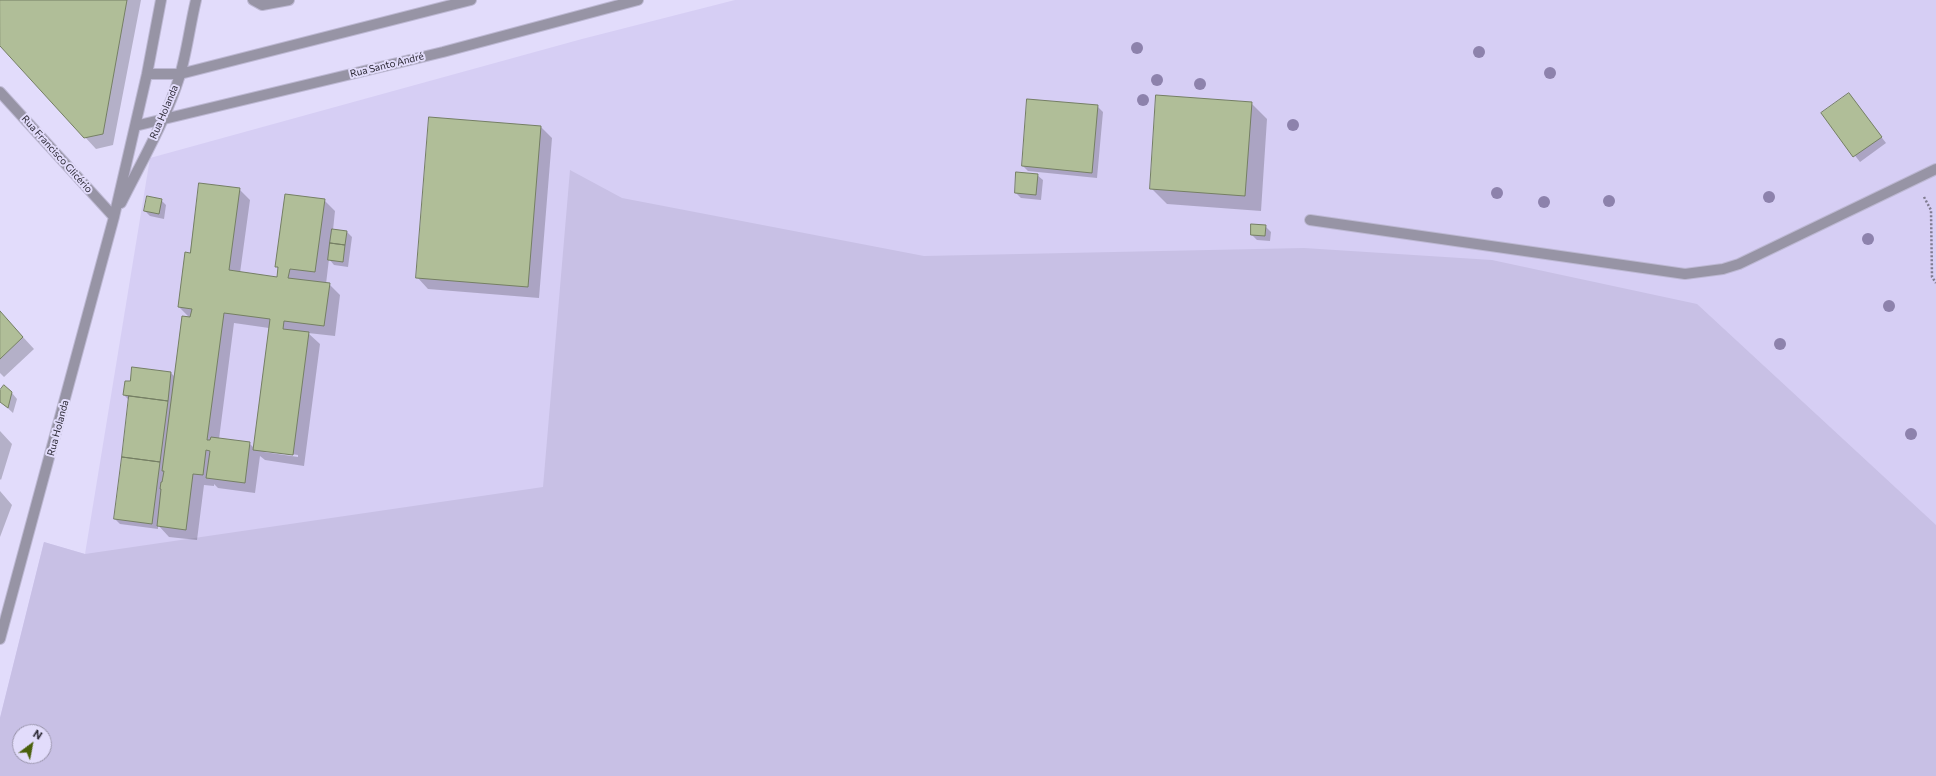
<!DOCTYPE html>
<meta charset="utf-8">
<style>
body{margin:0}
#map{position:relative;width:1936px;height:776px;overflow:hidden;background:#e2dcfb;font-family:Commissioner,sans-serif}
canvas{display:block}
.north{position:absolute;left:12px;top:724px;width:40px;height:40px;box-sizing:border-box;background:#e2dcfb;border:1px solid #9994ab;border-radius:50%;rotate:32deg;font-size:11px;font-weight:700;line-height:16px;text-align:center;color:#2b2834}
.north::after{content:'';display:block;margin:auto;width:14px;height:18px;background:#4a600c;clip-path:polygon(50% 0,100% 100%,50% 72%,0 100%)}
</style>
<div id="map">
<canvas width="1936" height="776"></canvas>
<div class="north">N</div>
</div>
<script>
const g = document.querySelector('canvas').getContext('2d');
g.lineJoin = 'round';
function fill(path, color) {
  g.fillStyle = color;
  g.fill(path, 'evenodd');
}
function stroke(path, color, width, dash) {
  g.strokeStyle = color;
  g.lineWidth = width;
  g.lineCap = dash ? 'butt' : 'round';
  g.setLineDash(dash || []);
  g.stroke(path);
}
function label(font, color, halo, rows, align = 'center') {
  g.font = font + ' Commissioner,sans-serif';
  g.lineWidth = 4;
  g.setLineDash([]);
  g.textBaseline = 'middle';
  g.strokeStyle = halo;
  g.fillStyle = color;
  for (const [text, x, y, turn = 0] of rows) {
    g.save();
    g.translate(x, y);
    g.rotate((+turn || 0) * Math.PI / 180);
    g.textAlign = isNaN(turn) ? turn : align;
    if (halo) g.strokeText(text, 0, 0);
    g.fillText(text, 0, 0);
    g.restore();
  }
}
fill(new Path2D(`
 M735 0H1936V776H0V718L44 542 85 554 150 158 582 39ZM20 732H44V756H20Z`), '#d6cef4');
fill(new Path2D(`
 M570 170 622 198 924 256 1304 248 1492 260 1697 304 1936 525V776H0V718L44 542 85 554 543 487ZM20 732H44V756H20Z`), '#c8c0e5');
fill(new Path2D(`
 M0 0H141L113 145 96 149 0 45Z
 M1849 95 1886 143 1860 162 1822 113Z
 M1028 101 1097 106 1103 112 1097 178 1028 171 1023 166Z
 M1251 103 1267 119 1261 211 1167 204 1151 188Z
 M541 127 552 138 539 298 428 289 417 277Z
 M1037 175 1043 180 1041 200 1021 198 1016 193Z
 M239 189 250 200 240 273 278 278 279 269 276 266 324 200 335 211 333 230 347 232 352 237 348 267 334 265 329 259 326 284H329L340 295 335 336 308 333 320 344 304 466 265 460 260 456 255 493 218 488 214 484V486L204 485 197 540 169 537 158 525V529L120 524 115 519 130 401 124 395 131 383 171 373 175 377 190 318 179 307 191 254ZM234 323 269 328 254 448 249 443 219 439ZM264 450 298 455V457L264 452Z
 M161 200 166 205 164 219 150 216 145 211Z
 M1265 226 1271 232 1270 241 1257 240 1252 235Z
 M0 312 34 349 4 377 0 373Z
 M0 392 12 393 17 399 13 413 0 401Z
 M0 431 12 444 1 480 0 479Z
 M0 491 12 505 0 537Z`), '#0003');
const building = new Path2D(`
 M0 0H127L103 134 84 138 0 46Z
 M1849 93 1882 137 1853 157 1821 113Z
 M1156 95 1252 102 1245 196 1150 189Z
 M1027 99 1098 105 1092 173 1022 166Z
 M429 117 541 126 528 287 416 278Z
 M1016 172 1038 174 1036 195 1015 193Z
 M199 183 240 188 229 270 277 277 278 267H275L285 194 325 199 315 272 290 269 288 278 330 283 324 326 284 321 283 329 309 332 293 455 253 450 270 319 224 313 207 440H210L211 437 250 442 245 483 206 478 210 451 206 450 203 475 193 474 186 530 157 526 161 489H160L161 482H162L164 471H162L182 316 190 317 192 309 178 307 185 252 190 253Z
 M147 196 162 199 159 214 144 211Z
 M1251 224 1266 225 1265 236 1251 235Z
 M332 229 347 231 345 245 330 243Z
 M330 243 345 245 343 262 328 260Z
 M0 311 23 337 0 359Z
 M132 367 171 372 168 401 123 395 125 381H130Z
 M4 385 12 392 8 408 0 402V390Z
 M129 396 168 401 160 462 122 457Z
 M122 457 160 462 152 524 114 519Z`);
fill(building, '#b0be98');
stroke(building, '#757f64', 1);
const minor = new Path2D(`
 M253 0 262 5 289 0
 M147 74H180L471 0
 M0 92 114 217
 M135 126 443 52 638 0
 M121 203C142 161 166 120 180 75 187 51 190 25 196 0
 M1310 220 1685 274 1723 269 1739 264 1936 169
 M0 639 114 217 147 74 161 0`);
stroke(minor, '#bdb8d3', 12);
stroke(new Path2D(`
 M1924 197 1931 210 1932 277 1936 283`), '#807c90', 2.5, [2, 2]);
stroke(minor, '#9794a5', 10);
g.fillStyle = '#8d82ac';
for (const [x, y] of [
 [1137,48],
 [1479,52],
 [1550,73],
 [1157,80],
 [1200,84],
 [1143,100],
 [1293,125],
 [1497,193],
 [1769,197],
 [1609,201],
 [1544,202],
 [1868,239],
 [1889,306],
 [1780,344],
 [1911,434]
]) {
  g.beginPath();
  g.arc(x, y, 6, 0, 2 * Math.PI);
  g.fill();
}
label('10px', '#2b2834', '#e2dcfb', [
 ["Rua Santo André",387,65,-14],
 ["Rua Holanda",164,112,-67],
 ["Rua Francisco Glicério",57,154,48],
 ["Rua Holanda",58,428,-75]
]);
</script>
